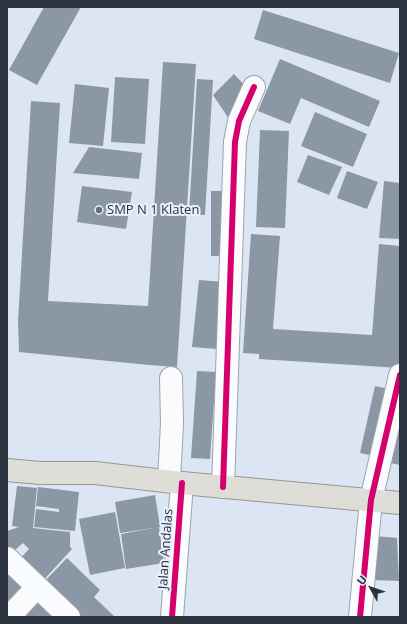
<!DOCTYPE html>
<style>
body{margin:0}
#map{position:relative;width:407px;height:624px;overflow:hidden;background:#dce5f3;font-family:"Open Sans",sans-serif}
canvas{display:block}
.frame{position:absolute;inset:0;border:8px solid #2b333e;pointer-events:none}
.north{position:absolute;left:351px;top:568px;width:40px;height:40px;-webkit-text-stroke:3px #e8f0fd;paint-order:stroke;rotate:310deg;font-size:11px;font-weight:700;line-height:16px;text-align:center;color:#2b333e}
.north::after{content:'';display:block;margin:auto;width:14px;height:18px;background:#2b333e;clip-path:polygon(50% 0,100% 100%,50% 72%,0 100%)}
</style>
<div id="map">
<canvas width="407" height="624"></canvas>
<div class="frame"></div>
<div class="north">U</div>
</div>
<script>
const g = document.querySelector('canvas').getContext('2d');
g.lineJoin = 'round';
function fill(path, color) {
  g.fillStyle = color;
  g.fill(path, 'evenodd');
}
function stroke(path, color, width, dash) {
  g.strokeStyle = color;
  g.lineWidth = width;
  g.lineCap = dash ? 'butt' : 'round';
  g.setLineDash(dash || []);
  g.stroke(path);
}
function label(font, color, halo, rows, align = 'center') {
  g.font = font + ' "Open Sans",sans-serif';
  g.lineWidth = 4;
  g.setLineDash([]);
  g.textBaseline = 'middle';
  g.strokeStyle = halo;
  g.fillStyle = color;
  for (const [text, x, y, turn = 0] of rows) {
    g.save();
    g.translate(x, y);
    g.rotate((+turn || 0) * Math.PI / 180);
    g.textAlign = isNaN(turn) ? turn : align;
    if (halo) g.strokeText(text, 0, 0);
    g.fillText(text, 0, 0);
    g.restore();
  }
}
fill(new Path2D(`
 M44 7H81L37 85 9 70Z
 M263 10 399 53 390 83 254 39Z
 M280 59 380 101 369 127 301 98 290 124 258 111Z
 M163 62 196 64 177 367 149 365 19 352 18 321 31 101 60 103 48 301 148 306Z
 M234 74 250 91 231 122 213 95Z
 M115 77 149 79 145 144 111 142Z
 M197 79 213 80 205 215 189 214Z
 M75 84 109 88 103 146 69 143Z
 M315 112 367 134 353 167 301 146Z
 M260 130 289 131 285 228 256 227Z
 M89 147 142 153 139 179 73 173Z
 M308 155 342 167 329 195 297 182Z
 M347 171 378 182 367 209 337 198Z
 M384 181 400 183V239L379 238Z
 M82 186 132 192 126 229 77 222Z
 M211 191H228V256H211Z
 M251 234 280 236 273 329 372 335 379 244 400 246V368L259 359V354L243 353Z
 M199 280 224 282 217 349 192 347Z
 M197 371 216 372 210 459 191 458Z
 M375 386 393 390 378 457 360 453Z
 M400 418V465L390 463Z
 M17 486 37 488 33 528 70 532V547L72 549 40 584 17 562 29 549 23 543 13 552 7 546V531L19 527 12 526Z
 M38 487 79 492 75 531 34 527 36 509 59 512V509L36 506Z
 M155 495 160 527 120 533 115 502Z
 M115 512 125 568 90 575 79 519Z
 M159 527 164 563 126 569 121 534Z
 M376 536 397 538 399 581 372 580Z
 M67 558 100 590 94 597 115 617H74L41 585Z
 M15 568 34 586 7 616V577Z
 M37 591 66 617H18Z`), '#8c97a6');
const minor = new Path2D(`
 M169 481 172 423 171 378
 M223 487 235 142 239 121 254 87
 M7 558 69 617
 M9 617 37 587
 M172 617 182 483
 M360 617 371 500 400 375`);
const major = new Path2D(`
 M7 470 40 473H95L182 483 400 503`);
stroke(minor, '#9da4af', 24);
stroke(major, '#969792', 24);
stroke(minor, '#fafbfd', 22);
stroke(major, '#deddd8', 22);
stroke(new Path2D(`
 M223 487 235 142 239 121 254 87
 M172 617 182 483
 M360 617 371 500 400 375`), '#d6006c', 6);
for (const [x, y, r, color] of [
 [99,210,4,"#69717d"]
]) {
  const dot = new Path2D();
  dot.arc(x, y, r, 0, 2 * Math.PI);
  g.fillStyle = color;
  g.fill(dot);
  stroke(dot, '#e8f0fd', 1.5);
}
label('13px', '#2b333e', '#e8f0fd', [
 ["SMP N 1 Klaten",107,210]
], 'left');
label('13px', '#2b333e', '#e8f0fd', [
 ["Jalan Andalas",166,549,-86]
]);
</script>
